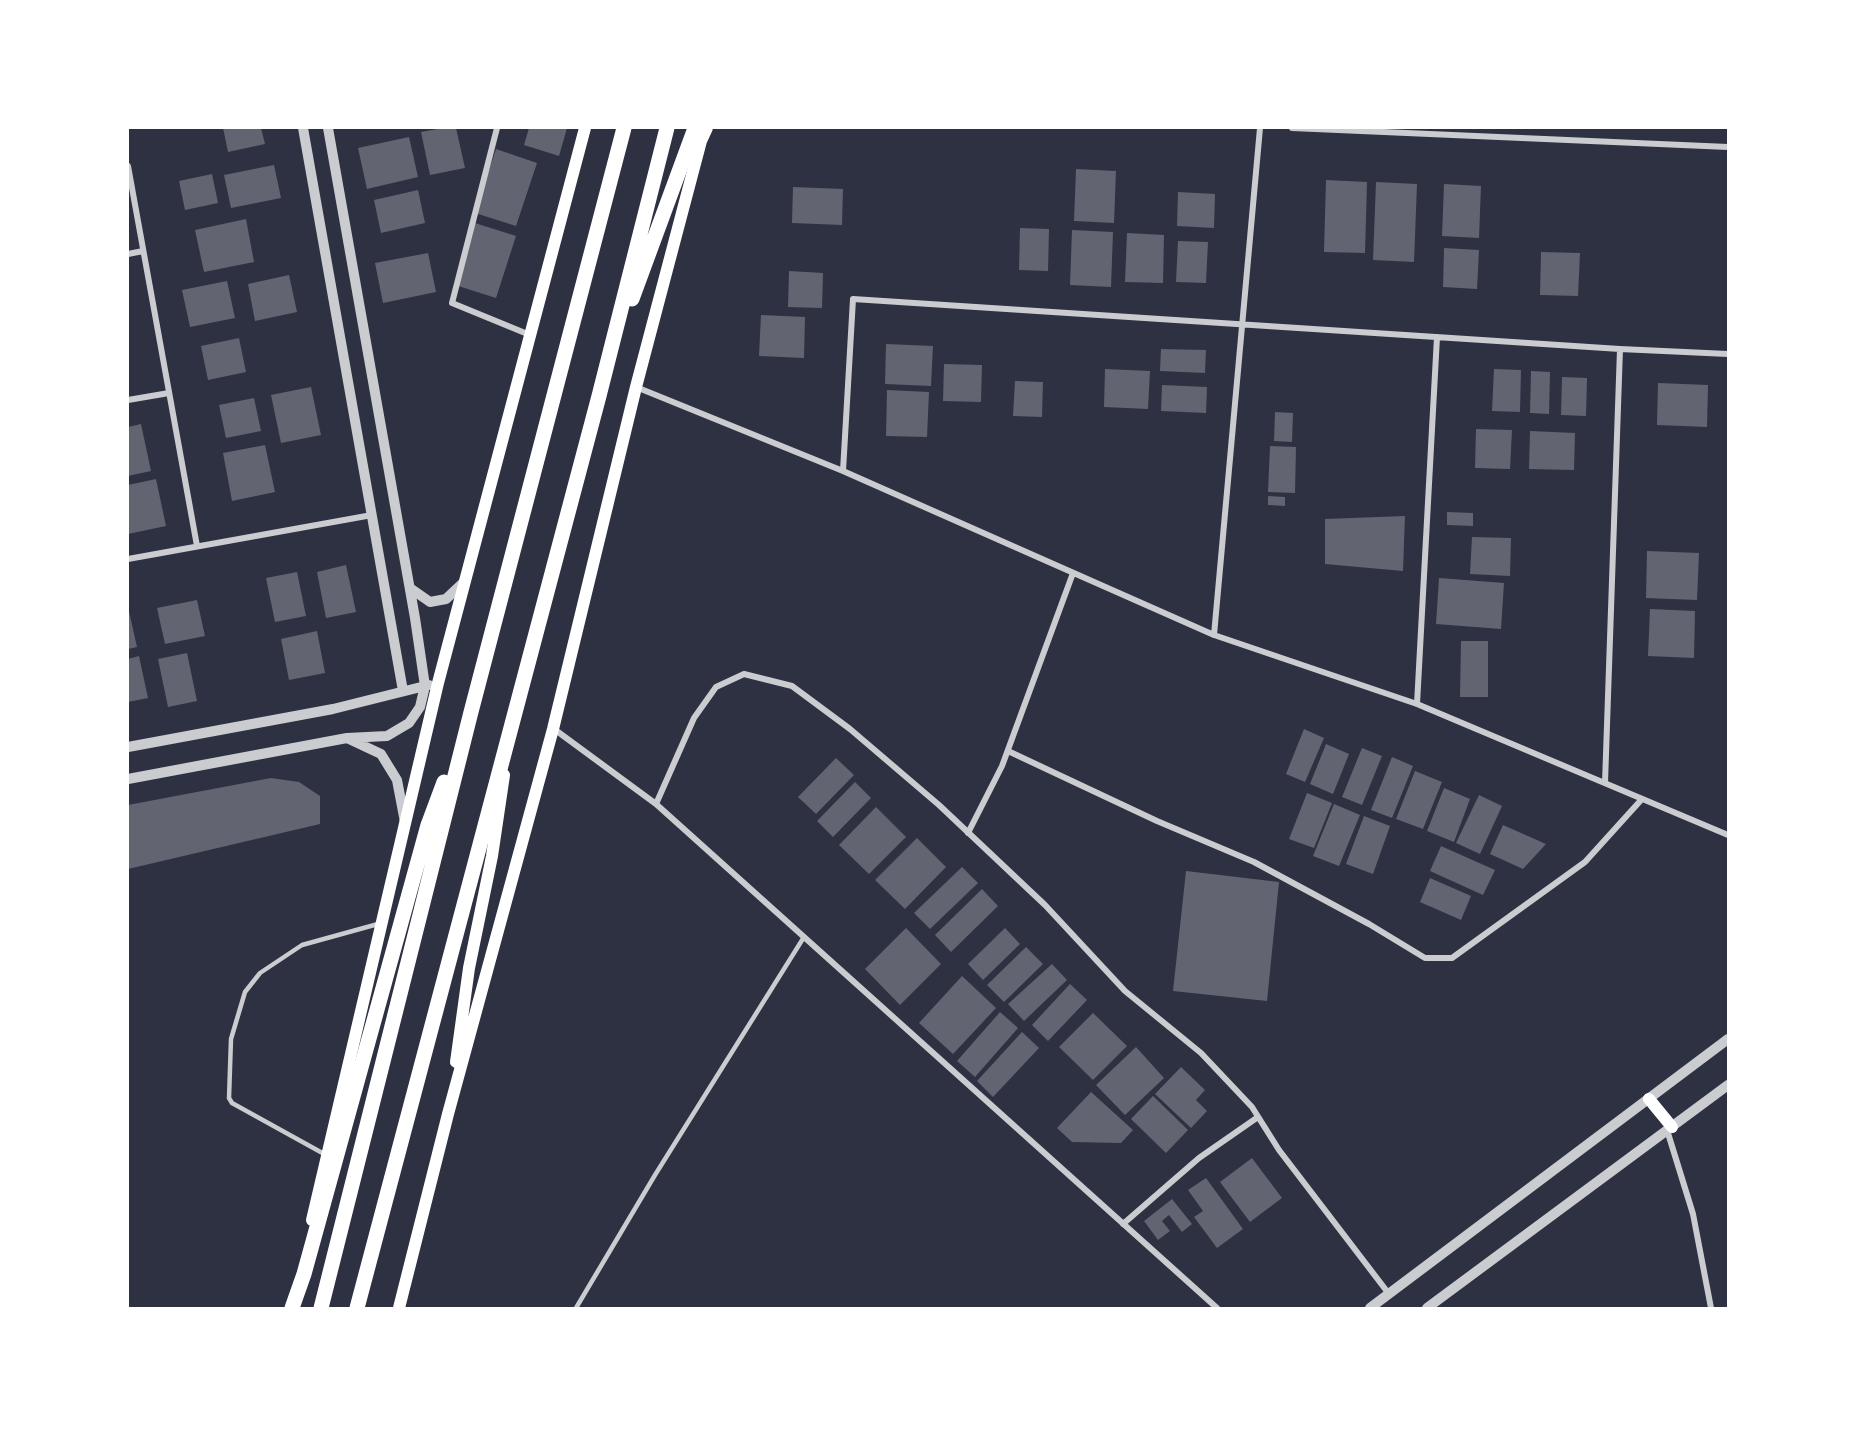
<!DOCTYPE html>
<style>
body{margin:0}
#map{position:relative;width:1856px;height:1436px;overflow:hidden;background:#2d3142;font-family:Manrope,sans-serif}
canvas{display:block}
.frame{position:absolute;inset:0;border:129px solid #fff;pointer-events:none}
</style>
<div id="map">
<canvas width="1856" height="1436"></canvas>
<div class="frame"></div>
</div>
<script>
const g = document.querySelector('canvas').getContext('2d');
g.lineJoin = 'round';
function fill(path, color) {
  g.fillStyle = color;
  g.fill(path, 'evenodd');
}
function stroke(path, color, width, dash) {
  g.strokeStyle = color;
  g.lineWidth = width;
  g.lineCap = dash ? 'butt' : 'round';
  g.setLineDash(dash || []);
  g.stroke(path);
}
fill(new Path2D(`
 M223 128H261L265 144 228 152Z
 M443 128H456L465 168 430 175 421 132Z
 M529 128H567L559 156 524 145Z
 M409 137 418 177 367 189 358 148Z
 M496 149 537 163 516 226 475 213Z
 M274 165 281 198 231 208 224 175Z
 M1076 169 1116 171 1114 223 1074 221Z
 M212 174 218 203 185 210 179 181Z
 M1326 180 1367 182 1365 253 1324 252Z
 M1376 182 1417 184 1414 262 1373 260Z
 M1444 184 1481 186 1479 238 1442 236Z
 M793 187 843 189 842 225 792 223Z
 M418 190 425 223 381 233 374 200Z
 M1178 192 1215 194 1214 228 1177 226Z
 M246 219 254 262 204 272 195 230Z
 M475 223 516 236 496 298 455 285Z
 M1020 228 1049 229 1048 271 1019 270Z
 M1072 230 1113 232 1111 287 1070 285Z
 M1127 233 1164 235 1163 283 1125 282Z
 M1178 241 1208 242 1206 283 1176 282Z
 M1444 248 1479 250 1477 289 1443 287Z
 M1541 252 1580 253 1578 296 1540 295Z
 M428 253 436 292 383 303 375 263Z
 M789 271 823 273 822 308 788 307Z
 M289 275 297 312 255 321 248 284Z
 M227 281 235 318 190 327 182 290Z
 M761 315 805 317 804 358 759 356Z
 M239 338 246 372 208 380 201 346Z
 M886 344 933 346 931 386 885 384Z
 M1161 349 1206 350 1205 373 1160 371Z
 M944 364 982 365 981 402 943 401Z
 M1105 369 1150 371 1148 409 1104 407Z
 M1494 369 1521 370 1520 412 1492 411Z
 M1531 371 1550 372 1549 414 1530 413Z
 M1562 377 1587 378 1586 416 1561 415Z
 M1015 381 1043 382 1042 417 1013 416Z
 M1658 383 1708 385 1707 427 1657 425Z
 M1162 385 1207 387 1206 413 1161 411Z
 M311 387 321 435 281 443 271 395Z
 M887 390 929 392 927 437 886 436Z
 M254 398 261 431 226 438 219 405Z
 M1275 412 1293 413 1292 442 1274 441Z
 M141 424 151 471 128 476V427Z
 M1476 429 1512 430 1510 469 1475 468Z
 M1530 431 1575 433 1574 470 1529 469Z
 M265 445 275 492 232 501 223 453Z
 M1270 446 1296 447 1295 493 1268 492Z
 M156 479 166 526 128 534V485Z
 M1268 496 1285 497V506L1268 505Z
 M1447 512 1473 513V526L1447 525Z
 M1405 516 1403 571 1325 564V519Z
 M1472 537 1511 538 1510 576 1470 574Z
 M1647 551 1699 553 1697 600 1646 598Z
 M346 565 356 612 326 618 317 572Z
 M297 572 306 616 275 622 266 578Z
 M1439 578 1504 583 1501 629 1436 624Z
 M197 600 205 636 165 644 157 608Z
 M128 607 137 647 128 649Z
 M1650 609 1695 611 1694 658 1648 656Z
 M317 631 325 673 289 680 281 639Z
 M1461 641H1488V697H1460Z
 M187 653 197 701 168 707 158 659Z
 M139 656 148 698 128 702V659Z
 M1304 729 1324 738 1305 782 1286 774Z
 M1326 744 1349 754 1333 794 1310 784Z
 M1362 748 1382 756 1362 805 1342 797Z
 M1392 757 1413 766 1392 818 1371 810Z
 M836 758 854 775 816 814 798 797Z
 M1415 771 1442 782 1423 829 1396 819Z
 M271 778 299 782 320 796V824L128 869V805Z
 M855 782 871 798 833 837 817 821Z
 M1444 788 1470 799 1454 842 1427 831Z
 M1307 793 1332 803 1314 848 1289 839Z
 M1479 795 1502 806 1480 854 1456 843Z
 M1334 804 1360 815 1339 866 1313 856Z
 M876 807 906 837 869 874 839 845Z
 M1364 816 1390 826 1373 874 1346 864Z
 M1503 825 1546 844 1523 869 1490 854Z
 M917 838 946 867 905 909 875 880Z
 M1441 846 1495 870 1483 895 1430 871Z
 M962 867 978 883 930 929 914 913Z
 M1186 871 1279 882 1267 1001 1173 991Z
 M1430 878 1471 896 1461 920 1420 902Z
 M982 889 998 906 951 952 935 935Z
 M906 928 941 964 900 1005 865 969Z
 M1005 928 1020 944 983 980 968 964Z
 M1026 947 1043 964 1004 1002 987 985Z
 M1052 964 1067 980 1024 1021 1008 1004Z
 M962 976 996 1008 953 1054 919 1023Z
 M1070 984 1087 1000 1048 1041 1032 1025Z
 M1000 1012 1018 1028 975 1077 957 1061Z
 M1093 1013 1127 1046 1093 1080 1059 1047Z
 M1022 1032 1039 1048 993 1097 977 1081Z
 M1136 1047 1164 1078 1125 1115 1096 1085Z
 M1181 1067 1205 1090 1196 1100 1207 1111 1191 1128 1155 1094Z
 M1091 1092 1133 1130 1121 1143 1072 1142 1057 1128Z
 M1153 1096 1188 1130 1166 1153 1131 1119Z
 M1252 1158 1282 1198 1250 1222 1220 1182Z
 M1206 1178 1243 1229 1217 1248 1194 1217 1203 1211 1188 1190Z
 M1172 1199 1192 1224 1182 1232 1169 1215 1162 1221 1170 1231 1158 1240 1144 1221Z`), '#626471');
stroke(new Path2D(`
 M326 1155 232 1103 229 1098 231 1039 245 992 260 973 302 945 378 924
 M576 1308 655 1175 804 937`), '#caccd0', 4.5);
stroke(new Path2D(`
 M497 128 452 303 530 335
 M1292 128 1728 147
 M128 166 197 546
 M128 254 143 251
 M636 387 843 471 1214 635 1417 704 1728 835
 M128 400 169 393
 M843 471 853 299 1620 349 1728 354
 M128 559 372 515
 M1214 635 1260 128
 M1417 704 1437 337
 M554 729 656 804 1217 1308
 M1008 751 1157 821 1254 862 1369 924 1425 958H1452L1585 862 1642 799
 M1605 783 1620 349
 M656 804 694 718 716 687 744 674 792 686 850 729 939 805 1045 905 1125 991 1201 1053 1252 1107 1279 1150 1389 1294
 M968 833 1002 766 1073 573
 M1667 1130 1693 1214 1711 1308
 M1123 1224 1199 1158 1258 1117`), '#caccd0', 6);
stroke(new Path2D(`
 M303 128 403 691
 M328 128 415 618 425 686 420 707 409 723 387 736 347 738
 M410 588 430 602 446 599 463 583
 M128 747 333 709 429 685
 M128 779 347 738 381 754 397 780 405 822
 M1370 1308 1728 1039
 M1427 1308 1728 1085`), '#caccd0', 10);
stroke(new Path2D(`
 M456 1062 469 968 492 856 504 775
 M1649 1099 1672 1127
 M312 1220 438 683 585 128
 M399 1308 448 1114 553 729 636 387 701 141 707 128`), '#fff', 12);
stroke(new Path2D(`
 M632 299 695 128
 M292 1308 304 1274 428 825 444 782
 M321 1308 471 712 624 128
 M357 1308 599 396 667 128`), '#fff', 15);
</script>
